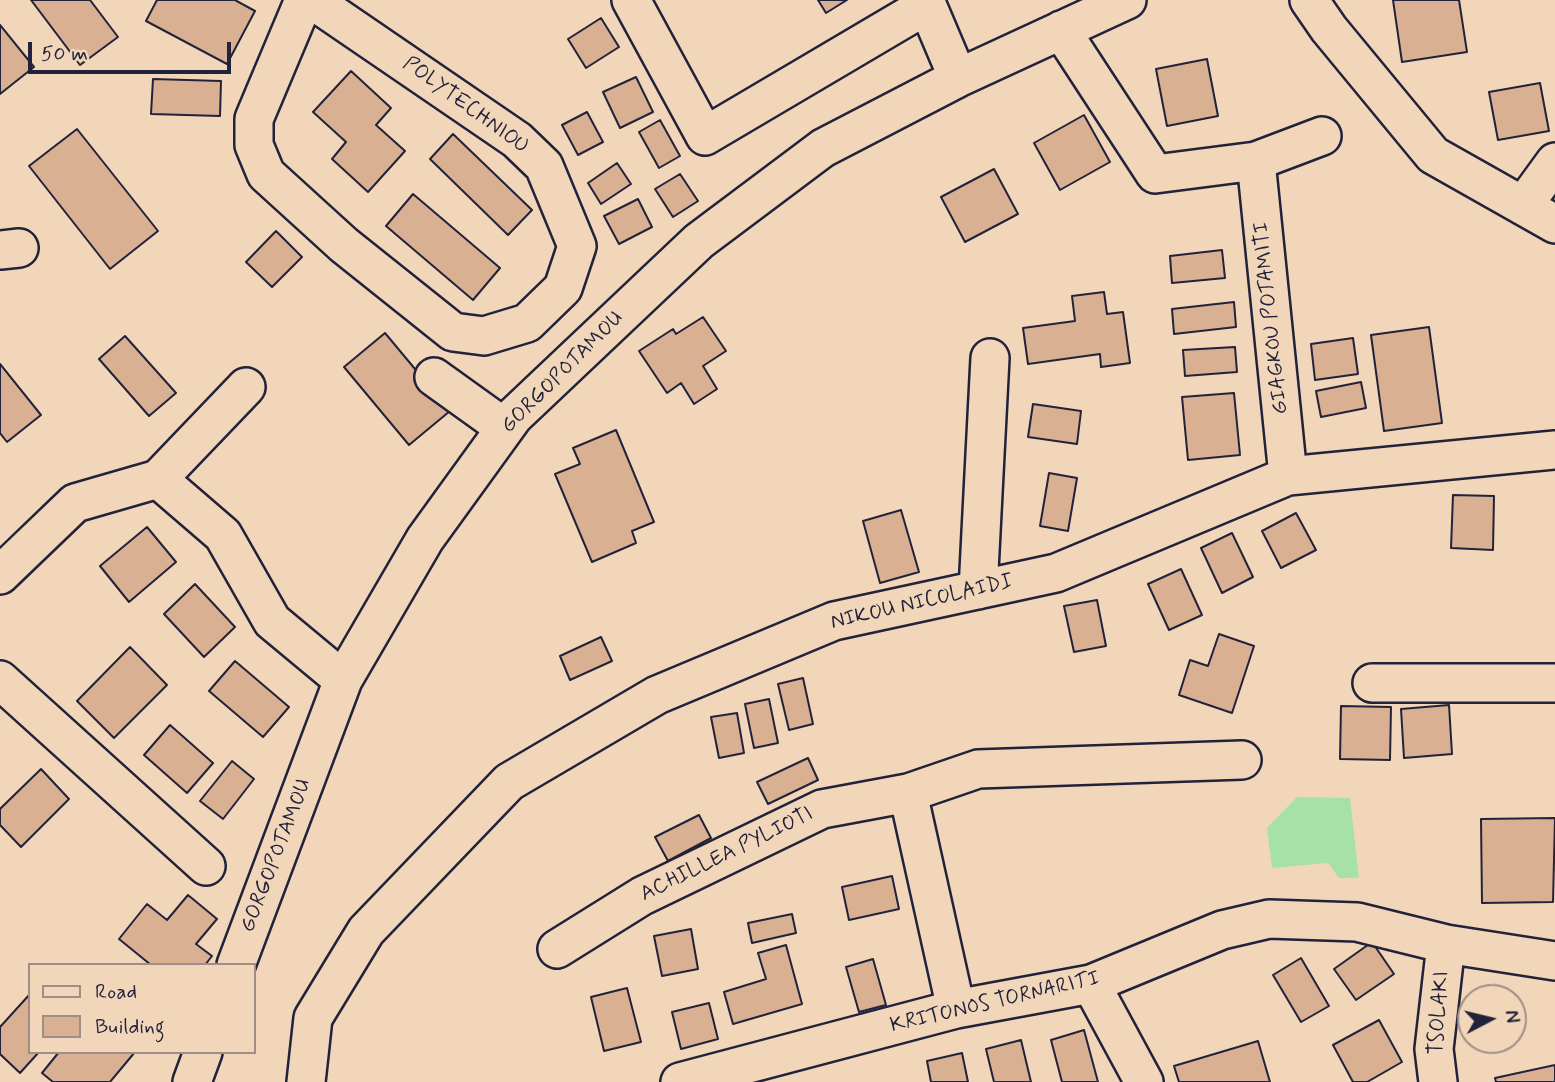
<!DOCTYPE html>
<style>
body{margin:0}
#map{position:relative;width:1555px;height:1082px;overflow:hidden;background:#f2d6b9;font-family:Mynerve,sans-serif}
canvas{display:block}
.legend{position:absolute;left:28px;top:963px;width:228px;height:91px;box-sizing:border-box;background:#f2d6b9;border:2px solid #9f8e87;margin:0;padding:9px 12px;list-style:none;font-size:21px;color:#22223b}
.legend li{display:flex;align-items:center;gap:14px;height:35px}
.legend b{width:35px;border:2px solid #9f8e87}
.north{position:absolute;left:1457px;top:984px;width:70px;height:70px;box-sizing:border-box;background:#f2d6b9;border:2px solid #9f8e87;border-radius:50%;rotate:83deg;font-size:19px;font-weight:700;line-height:28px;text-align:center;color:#22223b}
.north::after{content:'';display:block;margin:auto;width:24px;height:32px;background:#22223b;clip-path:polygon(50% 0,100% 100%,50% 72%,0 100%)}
.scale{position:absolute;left:28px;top:42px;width:203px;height:32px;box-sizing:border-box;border:4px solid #22223b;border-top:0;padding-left:9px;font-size:21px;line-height:24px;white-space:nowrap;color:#22223b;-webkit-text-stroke:5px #f2d6b9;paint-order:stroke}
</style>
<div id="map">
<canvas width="1555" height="1082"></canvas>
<ul class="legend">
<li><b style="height:9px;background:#f2d6b9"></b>Road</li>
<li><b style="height:19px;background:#d9b091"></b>Building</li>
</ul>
<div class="north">N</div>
<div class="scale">50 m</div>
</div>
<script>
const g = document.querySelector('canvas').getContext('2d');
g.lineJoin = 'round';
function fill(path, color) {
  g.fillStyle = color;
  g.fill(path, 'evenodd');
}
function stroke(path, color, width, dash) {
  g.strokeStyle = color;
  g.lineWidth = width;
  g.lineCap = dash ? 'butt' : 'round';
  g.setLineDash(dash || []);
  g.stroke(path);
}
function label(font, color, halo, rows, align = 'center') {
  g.font = font + ' Mynerve,sans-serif';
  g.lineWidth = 5;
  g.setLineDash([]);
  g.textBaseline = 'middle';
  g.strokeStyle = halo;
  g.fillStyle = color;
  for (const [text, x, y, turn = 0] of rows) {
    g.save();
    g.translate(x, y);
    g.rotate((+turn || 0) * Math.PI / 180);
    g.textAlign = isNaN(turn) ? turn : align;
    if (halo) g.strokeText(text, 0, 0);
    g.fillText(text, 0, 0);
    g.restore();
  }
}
fill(new Path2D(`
 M1297 797 1350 798 1359 878H1339L1328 863 1272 868 1267 828Z`), '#a6e2a8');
const building = new Path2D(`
 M31 0H90L118 37 80 65Z
 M157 0H235L255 11 227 64 146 21Z
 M818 0H847L826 13Z
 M1393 0H1459L1467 52 1402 62Z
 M601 18 619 47 586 68 568 39Z
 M0 25 34 67 0 94Z
 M1207 59 1218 116 1167 126 1156 69Z
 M351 71 391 108 376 125 405 151 368 192 332 159 346 142 313 112Z
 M636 77 653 112 620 128 603 92Z
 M153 79 221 81 220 116 151 114Z
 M1540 83 1549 131 1498 140 1489 92Z
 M587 112 603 142 578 155 562 125Z
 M1084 115 1110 162 1060 190 1034 143Z
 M660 120 680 156 659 168 639 132Z
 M77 129 158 231 110 269 29 166Z
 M453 134 532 210 508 235 430 159Z
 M617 163 631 184 601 204 588 183Z
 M994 169 1018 214 965 242 941 197Z
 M680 174 698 201 673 217 655 189Z
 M413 194 500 268 473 300 386 226Z
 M638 199 652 227 619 244 604 216Z
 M276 231 302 257 272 287 246 262Z
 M1222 250 1225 278 1172 283 1170 256Z
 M1104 292 1107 314 1123 312 1130 363 1101 367 1100 354 1028 364 1023 328 1075 321 1072 296Z
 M1234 302 1236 327 1174 334 1172 309Z
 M703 317 726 351 703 366 717 389 694 404 681 383 667 393 639 351 673 329 676 334Z
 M1429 327 1442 423 1384 431 1371 335Z
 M385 333 450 411 409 445 344 367Z
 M125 336 176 393 149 416 99 359Z
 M1353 338 1358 374 1315 380 1311 344Z
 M1235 347 1237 372 1185 376 1183 350Z
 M0 364 41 415 7 442 0 433Z
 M1361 382 1366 408 1321 417 1316 391Z
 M1234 393 1240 455 1188 460 1182 397Z
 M1033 404 1081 411 1077 444 1028 437Z
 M616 430 654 522 632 531 636 543 592 562 555 474 580 464 573 448Z
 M1049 473 1077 478 1068 531 1040 526Z
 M1453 495 1494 496 1493 550 1451 548Z
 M901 510 919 572 880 583 863 521Z
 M1296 513 1316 550 1281 568 1262 531Z
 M147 527 176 562 129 602 100 566Z
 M1232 533 1253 577 1222 593 1201 548Z
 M1181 569 1202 615 1169 630 1148 584Z
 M195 584 235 627 204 657 164 614Z
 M1097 600 1106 646 1074 652 1064 606Z
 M1219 634 1254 646 1232 713 1179 695 1190 660 1208 666Z
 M601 637 612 661 570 680 560 656Z
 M130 647 167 685 114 738 77 701Z
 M235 661 289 707 263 737 209 691Z
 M803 678 813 724 789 730 778 684Z
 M769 699 778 743 754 748 745 704Z
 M1449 705 1452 754 1404 758 1401 709Z
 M1341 706 1391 707 1390 760 1340 759Z
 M737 713 744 753 719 758 711 717Z
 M170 725 213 763 187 793 144 755Z
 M808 758 818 780 768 804 757 782Z
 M232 761 254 779 223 819 200 801Z
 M41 769 69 799 21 847 0 825V809Z
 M699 815 711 838 668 861 655 837Z
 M1555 818 1553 902 1482 903 1481 819Z
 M892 876 899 909 849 920 842 887Z
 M188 895 217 919 196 944 212 956 205 965H151L119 939 147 904 167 920Z
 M792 914 796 933 752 943 748 923Z
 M691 929 698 969 662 976 654 936Z
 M1372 942 1394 974 1356 1000 1334 969Z
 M786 945 802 1004 733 1024 724 992 766 979 758 953Z
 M1301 958 1329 1006 1301 1022 1273 975Z
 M873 959 886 1005 859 1012 846 967Z
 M627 988 641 1042 604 1051 591 997Z
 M30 994V1052H39L20 1073 0 1054V1027Z
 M709 1003 718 1039 681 1049 672 1012Z
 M1379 1020 1402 1062 1367 1082H1353L1333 1045Z
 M1084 1030 1098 1082H1062L1051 1040Z
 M1021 1040 1031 1082H994L986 1049Z
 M1258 1041 1270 1082H1179L1174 1066Z
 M59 1052H135L110 1082H53L42 1073Z
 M962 1053 968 1082H931L927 1061Z
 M1555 1065V1082H1496L1495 1078Z`);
fill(building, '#d9b091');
stroke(building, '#22223b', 2);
const minor = new Path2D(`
 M304 0 254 119V145L266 174 344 245 453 332 484 336 527 323 563 288 577 246 544 166 517 140 312 0
 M631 0 705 136 927 5
 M925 0 958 78
 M1309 0 1329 29 1433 155 1555 224
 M1061 30 1155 174 1256 161 1322 136
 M1256 161 1288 476
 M1523 206 1555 162
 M0 250 19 248
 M434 377 505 428
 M158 479 223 535 272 621 343 680
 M0 575 75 503 158 479 246 387
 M978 590 990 358
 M0 680 206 866
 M1372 683H1555
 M908 793 956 1009
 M557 949 642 896 822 809 908 793 978 769 1242 760
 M236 965 343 680 425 539 514 416 699 241 823 148 958 78 1127 0
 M1091 984 1144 1082
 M192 1082 203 1052
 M306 1082 313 1018 366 931 509 782 657 695 834 621 1056 573 1288 476 1555 450
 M680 1082 956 1009 1091 984 1222 930 1269 919 1357 922 1446 944 1555 961
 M1438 1082 1434 1049 1446 944`);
stroke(minor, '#22223b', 42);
stroke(minor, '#f2d6b9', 37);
label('21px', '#22223b', '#f2d6b9', [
 ["POLYTECHNIOU",465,106,36],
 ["GIAGKOU POTAMITI",1272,318,-96],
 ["GORGOPOTAMOU",563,373,-45],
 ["NIKOU NICOLAIDI",922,603,-13],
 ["ACHILLEA PYLIOTI",727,855,-26],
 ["GORGOPOTAMOU",277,856,-69],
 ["KRITONOS TORNARITI",995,1003,-13],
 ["TSOLAKI",1440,1013,-86]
]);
</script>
